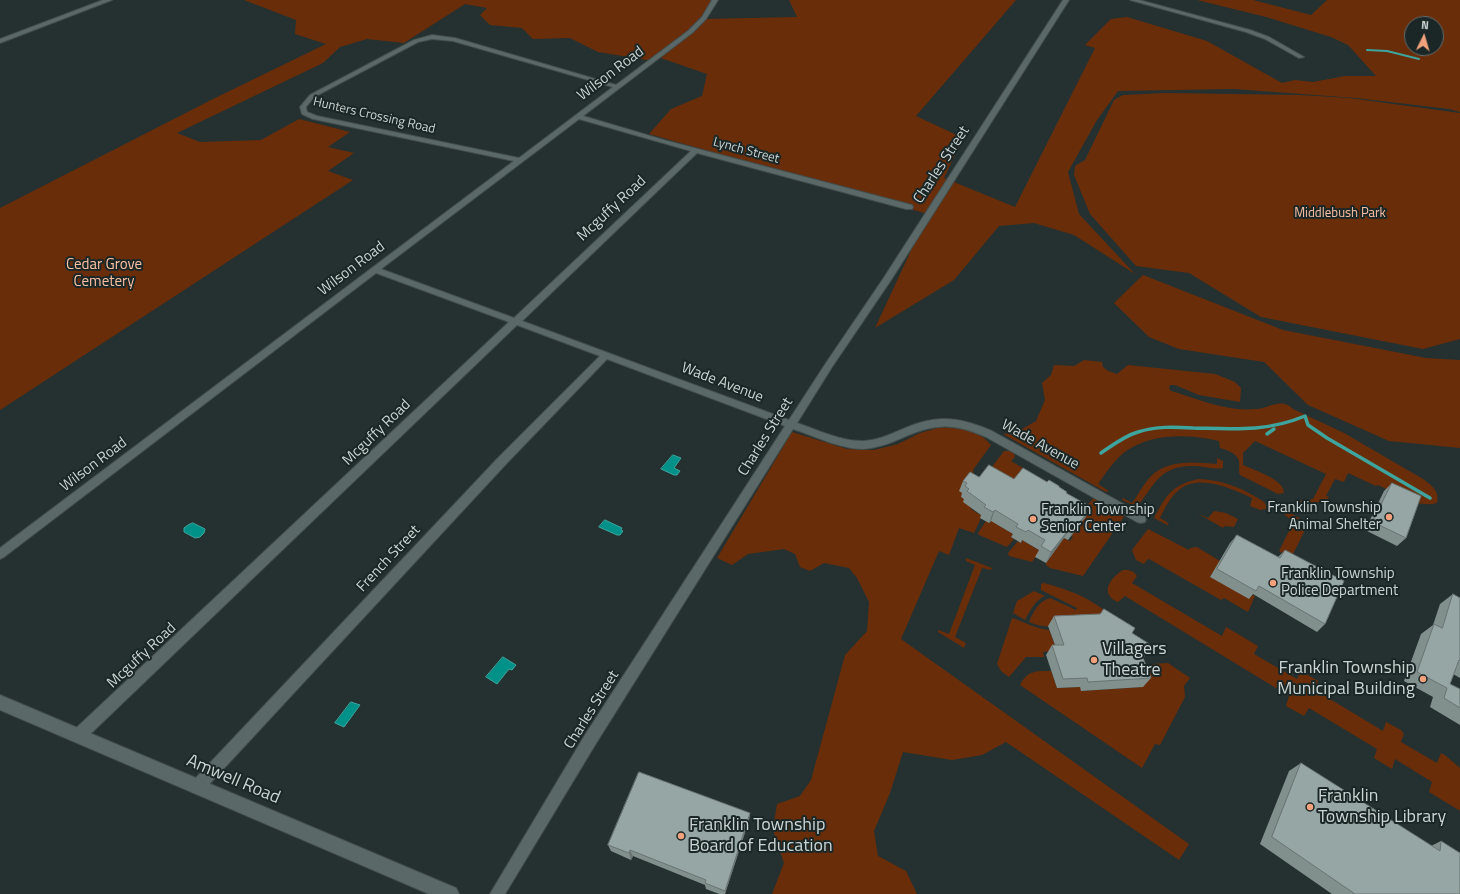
<!DOCTYPE html>
<style>
body{margin:0}
#map{position:relative;width:1460px;height:894px;overflow:hidden;background:#243130;font-family:"Titillium Web",sans-serif}
canvas{display:block}
.north{position:absolute;left:1404px;top:16px;width:40px;height:40px;box-sizing:border-box;background:#1a2726;border:1px solid #616c6b;border-radius:50%;rotate:5deg;font-size:11px;font-weight:700;line-height:16px;text-align:center;color:#ccd4d3}
.north::after{content:'';display:block;margin:auto;width:14px;height:18px;background:#f1a17c;clip-path:polygon(50% 0,100% 100%,50% 72%,0 100%)}
</style>
<div id="map">
<canvas width="1460" height="894"></canvas>
<div class="north">N</div>
</div>
<script>
const g = document.querySelector('canvas').getContext('2d');
g.lineJoin = 'round';
function fill(path, color) {
  g.fillStyle = color;
  g.fill(path, 'evenodd');
}
function stroke(path, color, width, dash) {
  g.strokeStyle = color;
  g.lineWidth = width;
  g.lineCap = dash ? 'butt' : 'round';
  g.setLineDash(dash || []);
  g.stroke(path);
}
function label(font, color, halo, rows, align = 'center') {
  g.font = font + ' "Titillium Web",sans-serif';
  g.lineWidth = 4;
  g.setLineDash([]);
  g.textBaseline = 'middle';
  g.strokeStyle = halo;
  g.fillStyle = color;
  for (const [text, x, y, turn = 0] of rows) {
    g.save();
    g.translate(x, y);
    g.rotate((+turn || 0) * Math.PI / 180);
    g.textAlign = isNaN(turn) ? turn : align;
    if (halo) g.strokeText(text, 0, 0);
    g.fillText(text, 0, 0);
    g.restore();
  }
}
fill(new Path2D(`
 M244 0H715L703 19 797 17 789 0H1016L916 116 963 138 944 178 1015 207 1095 48 1085 45 1111 19 1127 17 1207 41 1282 83 1295 80 1313 82 1345 76H1376L1348 45 1331 37 1266 17 1197 0H1253L1311 15 1327 0H1460V112L1449 109 1356 98 1234 89 1118 91 1097 120 1068 172 1079 214 1135 274 1074 235 1034 223 999 226 954 280 875 328 928 214 649 134 671 109 702 96 707 74 658 57 653 61 598 52 570 38 533 39 522 28 490 25 480 15 487 8 465 4 404 43 367 39 340 47 323 63 177 133 200 142 261 140 299 119 350 132 328 147 354 153 328 171 353 180 0 410V208L213 99 326 44 295 34 296 20ZM1412 24H1436V48H1412Z
 M1165 93 1300 95 1349 98 1460 113V339L1423 349 1261 317 1189 273 1136 266 1090 214 1074 175 1075 166 1085 160 1114 100 1123 95Z
 M1143 275 1283 330 1426 358 1460 360V448L1389 441 1308 405 1264 362 1179 349 1149 337 1114 303Z
 M1084 360 1102 362 1103 367 1108 371 1117 374 1128 365 1215 374 1235 382 1241 388 1240 402 1199 395 1175 385H1170L1169 388 1171 391C1199 399 1226 412 1256 409 1270 408 1282 397 1293 409L1344 433 1423 479C1432 486 1440 491 1437 503 1417 509 1396 493 1378 485L1376 486 1348 473 1344 482 1335 479 1326 496 1329 497 1326 502H1316L1312 509 1302 506 1300 501 1313 499 1326 474 1255 441 1243 453V465C1254 470 1285 480 1284 493L1278 494 1240 475C1238 470 1240 466 1239 461 1237 453 1227 450 1220 448L1219 441C1188 434 1153 433 1126 451 1115 459 1106 473 1098 484L1109 491 1106 492 1003 434 1017 432 1036 421 1045 400 1042 383 1051 375 1054 365 1074 366Z
 M941 427C961 428 978 429 991 445L973 470 974 481 964 494 965 499 972 508 971 509 982 516 974 533 959 528 949 555 939 551 901 639 1189 844 1179 860 1006 742 982 755 952 760 903 752 890 793 874 831 878 856 906 871 917 894H772L784 863 773 830 777 804 800 796 811 780 845 655 867 631 869 602 857 578 849 568 824 563 810 571 800 567 795 554 784 549 748 554 732 565 717 558 792 432 847 449 874 450 898 444 920 433Z
 M1004 451H1012L1014 454 1015 457 1011 461 1087 505 1093 499H1097L1125 515 1083 576 1050 568 1046 565V563L1064 538 1070 541 1073 537 1071 536 1084 518 1009 490 985 476Z
 M1217 458 1223 461V468C1214 470 1204 466 1195 466 1160 465 1155 484 1137 507L1122 500 1123 498 1132 503C1138 495 1143 485 1150 477 1168 459 1194 462 1217 464Z
 M1199 479C1223 480 1243 488 1264 502L1266 505V509L1260 510 1250 506 1252 498C1233 489 1198 473 1179 490 1170 497 1165 508 1160 518L1167 522 1169 526 1154 518C1166 495 1173 484 1199 479Z
 M1214 511 1226 513 1238 519 1234 527 1225 526 1223 528 1197 513 1208 518Z
 M1283 512C1291 512 1303 519 1307 526L1291 558 1279 551 1294 521 1286 516Z
 M986 521 989 523 991 521 1013 534 1011 537 1014 539 1007 547 979 535 978 533Z
 M1148 529 1189 550 1190 548 1197 547 1220 561 1210 577 1255 596 1248 612 1224 598 1221 600 1149 559 1147 560 1144 564 1136 560 1132 550Z
 M1022 540 1040 551 1032 562 1009 556 1008 553 1018 541 1021 543Z
 M966 558 992 568 991 570 982 568 955 637 966 643 964 648 938 632V630L949 634 975 565 966 561Z
 M1123 570C1129 570 1133 570 1137 576L1132 583 1222 636 1226 627 1258 646 1254 654 1297 679 1301 671 1318 681 1315 690 1383 731 1386 722 1401 730 1404 734 1401 742 1437 763 1441 753 1446 756 1460 768V811L1429 792 1432 782 1395 759 1392 769 1374 758 1377 749 1309 708 1304 716 1286 706 1289 696 1125 596 1118 602C1099 594 1110 578 1123 570Z
 M1044 583C1068 590 1084 595 1104 610L1097 619C1075 623 1049 632 1029 622 1033 612 1039 601 1050 598L1076 610 1077 608 1041 590V584Z
 M1034 591 1045 596C1035 600 1030 611 1025 620L1013 613 1017 601Z
 M1012 618C1025 622 1036 629 1049 630L1057 650 1043 652 1044 657H1026L1009 677 1001 671 997 664Z
 M1168 663 1190 678 1184 686 1185 697 1160 745 1155 744 1142 768 1020 685C1028 670 1036 671 1051 671L1057 688 1080 687 1082 691 1143 687 1137 665Z`), '#6a2d0a');
const water = new Path2D(`
 M673 455 681 458 674 468 680 471 677 475H674L661 469Z
 M605 520 622 528 621 530 623 531 620 535H617L599 527Z
 M193 523 205 529 204 533 200 537 195 538 184 532V528L188 525Z
 M503 657 516 665 512 670 509 669 497 684 486 677Z
 M351 702 360 705 344 727 335 723Z`);
fill(water, '#009188');
stroke(water, '#3da59e', 1);
stroke(new Path2D(`
 M1367 50 1387 51 1419 59`), '#3da59e', 2);
stroke(new Path2D(`
 M1267 434 1274 429
 M1101 453C1113 445 1124 436 1138 432 1156 426 1175 427 1193 428 1233 429 1267 432 1305 416L1308 425 1327 438 1430 498`), '#3da59e', 3.5);
const street = new Path2D(`
 M712 0H718L706 19 692 33 583 116 664 140 912 205 913 207 912 209H906L697 153 522 321 789 420 826 363 883 279 1063 0H1069L891 280 832 367 797 423C818 430 842 442 864 441 880 440 893 433 908 427 939 414 962 418 992 431L1145 516 1146 519 1145 522 1141 523 1137 522 986 437C954 423 936 423 904 437 891 443 878 448 863 449 840 449 815 436 793 429L595 745 505 894H490L585 735 785 426 607 359 506 464 202 792 197 794 192 792 190 787 192 782 498 458 600 356 517 325 83 741 78 742 73 741 71 736 73 731 509 322 376 273 4 557 0 559V548L514 161 313 119 302 114 300 107 310 95 414 40 432 35 455 38 616 85 688 31 702 17ZM432 39 453 41 613 87 519 158 317 116 307 112 306 107 314 97 418 42ZM579 119 691 151 514 318 381 269Z
 M1130 0H1139L1250 30 1269 37 1304 57 1299 58 1265 39 1246 32Z`);
const secondary = new Path2D(`
 M103 0H112L0 43V39Z
 M0 695 456 888 459 894H429L0 710Z`);
stroke(street, '#424d4c', 2);
stroke(secondary, '#424d4c', 2);
fill(street, '#5a6967');
fill(secondary, '#5a6967');
fill(new Path2D(`
 M979 477 1047 482 1059 487 1067 492 1066 493 1091 507 1085 518 1068 540 1064 538 1046 563 1035 557 1039 550 1022 540 1021 543 1011 537 1013 534 991 521 989 523 980 518 981 515 963 502 964 499 961 497 962 493 959 491 963 481Z
 M1392 483 1406 538 1397 546 1365 530 1384 491Z
 M1237 535 1278 557 1285 550 1325 624 1317 632 1253 594 1249 599 1210 577 1230 543Z
 M1453 594 1460 598V678L1453 674 1450 684 1460 689V725L1430 707 1433 697 1404 681 1421 634 1433 625 1440 604Z
 M1054 616 1132 633 1151 678 1143 687 1081 691 1080 687 1057 688 1046 655 1052 645H1055L1048 626Z
 M1301 763 1431 846 1441 841 1460 894H1332L1260 844 1289 771Z
 M750 813 749 820 725 894H719L706 889 705 885 633 856 631 860 611 851 608 845Z`), '#818f8d');
fill(new Path2D(`
 M1091 507 1085 518 1068 540 1074 530Z
 M995 510 991 521 989 523 993 512Z
 M1070 528 1064 538 1046 563 1051 552Z
 M750 813 749 820 725 894V891Z
 M630 850 633 856 631 860 629 853Z`), '#697473');
const building = new Path2D(`
 M989 465 1014 479 1023 468 1047 482 1049 480 1059 486V487L1067 492 1066 493 1091 507 1074 530 1070 528 1051 552 1041 546 1045 540 1028 530 1026 532 1016 527 1018 524 995 510 993 512 984 507 986 505 967 491 969 489 965 486 967 483 963 481 970 472 979 477Z
 M1392 483 1421 496 1406 538 1373 522Z
 M1237 535 1280 558 1285 550 1344 581 1325 624 1259 586 1256 591 1217 569Z
 M1453 594 1460 598V661L1459 660 1450 684 1460 689V708L1444 698 1447 688 1417 672 1434 624 1442 628Z
 M1104 609 1135 628 1132 633 1151 645 1143 658 1151 678 1088 682 1087 678 1063 679 1052 645H1064L1054 616 1100 614Z
 M1301 763 1440 851 1441 841 1460 853V894H1355L1272 837Z
 M639 772 750 813 725 891 705 883 706 880 630 850 629 853 608 845Z`);
fill(building, '#96a6a4');
stroke(building, '#697473', 1);
for (const [x, y, r, color] of [
 [1389,517,4,"#f1a17c"],
 [1033,519,4,"#f1a17c"],
 [1273,583,4,"#f1a17c"],
 [1094,660,4,"#f1a17c"],
 [1423,679,4,"#f1a17c"],
 [1310,807,4,"#f1a17c"],
 [681,836,4,"#f1a17c"]
]) {
  const dot = new Path2D();
  dot.arc(x, y, r, 0, 2 * Math.PI);
  g.fillStyle = color;
  g.fill(dot);
  stroke(dot, '#1a2726', 1.5);
}
label('13px', '#ccd4d3', '#1a2726', [
 ["Hunters Crossing Road",374,116,13],
 ["Lynch Street",746,151,15]
]);
label('13px', '#fcc0a3', '#1a2726', [
 ["Middlebush Park",1340,214]
]);
label('15px', '#ccd4d3', '#1a2726', [
 ["Wilson Road",611,74,-37],
 ["Charles Street",942,165,-57],
 ["Mcguffy Road",612,209,-43],
 ["Wilson Road",352,269,-37],
 ["Wade Avenue",722,383,21],
 ["Mcguffy Road",377,433,-44],
 ["Charles Street",766,437,-58],
 ["Wade Avenue",1040,445,29],
 ["Wilson Road",94,465,-37],
 ["French Street",389,559,-47],
 ["Mcguffy Road",142,656,-43],
 ["Charles Street",592,710,-58]
]);
label('15px', '#fcc0a3', '#1a2726', [
 ["Cedar Grove",104,265],
 ["Cemetery",104,282]
]);
label('15px', '#ccd4d3', '#1a2726', [
 ["Franklin Township",1381,508,"right"],
 ["Animal Shelter",1381,525,"right"],
 ["Franklin Township",1041,510],
 ["Senior Center",1041,527],
 ["Franklin Township",1281,574],
 ["Police Department",1281,591]
], 'left');
label('18px', '#ccd4d3', '#1a2726', [
 ["Villagers",1102,650],
 ["Theatre",1102,671],
 ["Franklin Township",1415,669,"right"],
 ["Municipal Building",1415,690,"right"],
 ["Franklin",1318,797],
 ["Township Library",1318,818],
 ["Franklin Township",689,826],
 ["Board of Education",689,847]
], 'left');
label('18px', '#ccd4d3', '#1a2726', [
 ["Amwell Road",233,780,23]
]);
</script>
